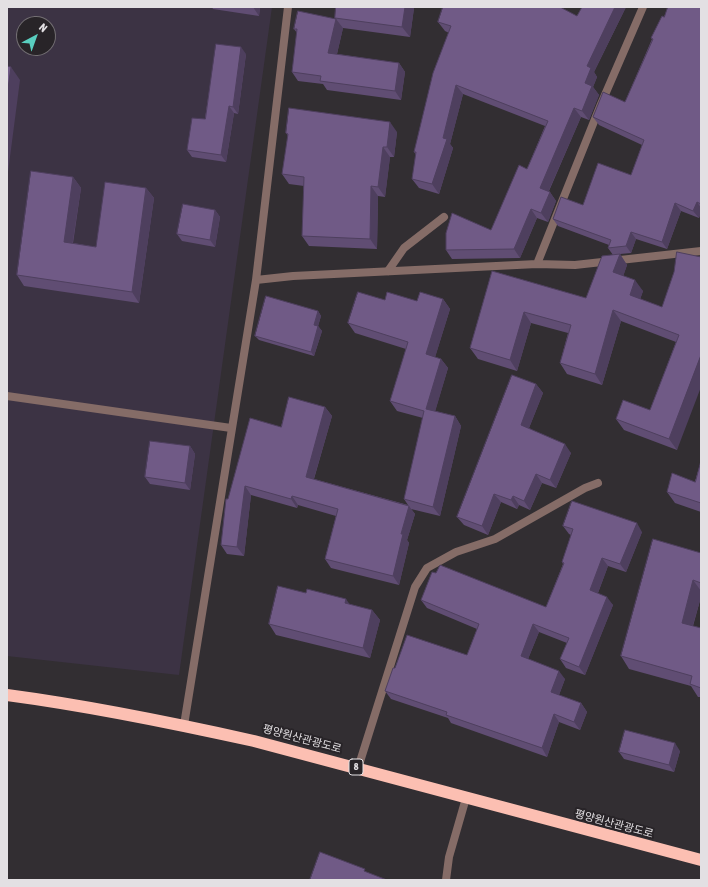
<!DOCTYPE html>
<meta charset="utf-8">
<style>
body{margin:0}
#map{position:relative;width:708px;height:887px;overflow:hidden;background:#322e32;font-family:"Asap Condensed",sans-serif}
canvas{display:block}
.frame{position:absolute;inset:0;border:8px solid #e3e0e3;pointer-events:none}
.north{position:absolute;left:16px;top:16px;width:40px;height:40px;box-sizing:border-box;background:#282428;border:1px solid #736f73;border-radius:50%;rotate:41deg;font-size:11px;font-weight:700;line-height:16px;text-align:center;color:#e3e0e3}
.north::after{content:'';display:block;margin:auto;width:14px;height:18px;background:#59cebf;clip-path:polygon(50% 0,100% 100%,50% 72%,0 100%)}
</style>
<div id="map">
<canvas width="708" height="887"></canvas>
<div class="frame"></div>
<div class="north">N</div>
</div>
<script>
const g = document.querySelector('canvas').getContext('2d');
g.lineJoin = 'round';
function fill(path, color) {
  g.fillStyle = color;
  g.fill(path, 'evenodd');
}
function stroke(path, color, width, dash) {
  g.strokeStyle = color;
  g.lineWidth = width;
  g.lineCap = dash ? 'butt' : 'round';
  g.setLineDash(dash || []);
  g.stroke(path);
}
function label(font, color, halo, rows, align = 'center') {
  g.font = font + ' "Asap Condensed","Noto Sans KR",sans-serif';
  g.lineWidth = 4;
  g.setLineDash([]);
  g.textBaseline = 'middle';
  g.strokeStyle = halo;
  g.fillStyle = color;
  for (const [text, x, y, turn = 0] of rows) {
    g.save();
    g.translate(x, y);
    g.rotate((+turn || 0) * Math.PI / 180);
    g.textAlign = isNaN(turn) ? turn : align;
    if (halo) g.strokeText(text, 0, 0);
    g.fillText(text, 0, 0);
    g.restore();
  }
}
fill(new Path2D(`
 M7 7H272L179 675 7 656ZM24 24H48V48H24Z`), '#3c3344');
stroke(new Path2D(`
 M388 271 404 248 444 217
 M7 396 231 428`), '#856c67', 8);
stroke(new Path2D(`
 M537 264 601 104 643 7
 M256 280 293 276 537 264 575 265 701 251
 M184 725 256 280 288 7
 M358 768 415 587 427 568 456 552 495 539 585 488 598 483
 M446 880 449 857 466 798`), '#856c67', 8);
stroke(new Path2D(`
 M7 695C90 706 173 723 254 741L701 860`), '#fcbfb2', 12);
fill(new Path2D(`
 M212 7H260L259 16 213 9Z
 M336 7H413L414 8 410 37 343 28 337 54 399 63 405 72 401 100 327 90 323 84 298 81 292 72 297 33 294 29 336 19 335 18Z
 M582 7H626L594 72 597 77 593 87 599 95 589 120 581 117 549 191 556 201 548 222 537 218 520 258 452 259 446 250 491 230 527 169 545 126 463 94 450 144 453 148 439 194 419 188 412 179 416 155 414 152 449 33 445 31 438 22 577 16Z
 M701 7V212L699 218 681 211 667 249 636 239 631 253 620 254 627 265 623 276 643 291 640 299 662 307 701 257 677 450 624 430 616 419 650 410 676 342 621 321 602 385 567 374 560 363 568 333 531 323 517 371 478 359 470 348 492 271 586 298 613 255 608 248 609 245 558 226 553 219 583 205 631 175 642 145 599 125 593 117 625 102 652 39 651 38 664 17Z
 M246 54 238 114 234 113 226 162 192 157 187 150 205 119Z
 M397 132 394 157H390L385 197 378 196 377 249 309 246 302 236 304 186 289 184 282 174 288 136 286 133Z
 M73 177 81 188 73 243 96 247 146 188 154 198 139 303 24 286 17 275Z
 M215 210 220 217 215 247 182 241 177 234Z
 M443 299 450 309 435 357 441 359 448 368 435 411 455 416 461 426 440 516 411 509 415 514 407 540 409 543 399 585 331 568 325 559 336 516 298 505 297 508 251 495 244 556 227 554 221 545 228 499 281 427 325 407 332 416 314 479 408 505 404 499 423 418 397 411 390 401 406 349 355 333 348 323 385 300 417 301Z
 M318 311 321 316 318 326 322 331 314 356 259 340 255 336Z
 M536 384 543 393 529 428 571 453 556 488 542 483 530 510 519 505 517 509 501 502 488 535 464 525 457 517Z
 M190 446 195 454 190 490 150 484 145 477Z
 M701 461V512L675 503 667 492 695 482Z
 M563 526 642 532 626 572 608 566 598 593 613 605 585 675 566 668 560 659 567 643 539 632 528 659 565 679 559 695 581 703 587 712 580 730 559 722 547 757 451 723 448 718 391 699 385 691 395 668 467 655 477 629 427 608 421 600 546 607 563 564 562 562 571 535 569 534Z
 M701 553V597L693 626 701 628V697H698L691 686 629 669 621 656Z
 M349 604 372 610 380 620 370 658 276 635 269 624Z
 M680 751 674 772 624 759 619 752Z`), '#604d73');
fill(new Path2D(`
 M7 7 8 9 7 17Z
 M253 7H260L259 16Z
 M405 7H413L414 8 410 37 402 27Z
 M615 7H626L594 72 597 77 593 87 599 95 589 120 582 111 587 66Z
 M336 19 343 28 335 62 328 53Z
 M241 47 246 54 238 114 233 107Z
 M399 63 405 72 401 100 395 91Z
 M11 67 20 80 7 180V96Z
 M456 85 463 94 450 144 453 148 439 194 432 184Z
 M229 106 234 113 226 162 221 155Z
 M574 108 581 117 546 197 540 188Z
 M390 122 397 132 394 157 387 147Z
 M383 147 390 157 385 197 378 187Z
 M73 177 81 188 71 253 64 242Z
 M371 186 378 196 377 249 370 239Z
 M146 188 154 198 139 303 132 292Z
 M550 192 556 201 548 222 541 213Z
 M697 202 701 208V212L699 218 693 211Z
 M675 203 681 211 667 249 662 242Z
 M531 209 537 218 520 258 514 249Z
 M215 210 220 217 215 247 210 240Z
 M631 232 636 239 631 253 626 246Z
 M620 254 627 265 621 283 613 272Z
 M635 280 643 291 638 306 630 295Z
 M443 299 450 309 433 364 426 354Z
 M613 310 621 321 602 385 595 374Z
 M318 311 321 316 317 330 314 325Z
 M524 312 531 323 517 371 510 360Z
 M318 326 322 331 314 356 311 352Z
 M701 355V387L677 450 669 439Z
 M441 359 448 368 433 419 426 409Z
 M536 384 543 393 527 433 521 425Z
 M325 407 332 416 312 485 306 477Z
 M455 416 461 426 440 516 433 507Z
 M565 444 571 453 556 488 550 480Z
 M190 446 195 454 190 490 185 483Z
 M536 474 542 483 530 510 524 501Z
 M245 486 251 495 244 556 237 547Z
 M494 494 501 502 488 535 482 526Z
 M292 496 298 505 297 508 291 499Z
 M513 496 519 505 517 509 511 500Z
 M409 506 415 514 407 540 409 543 399 585 393 576 401 534Z
 M637 523 642 532 626 572 620 564Z
 M602 558 608 566 596 598 590 590Z
 M693 580 701 591V597L690 635 682 623Z
 M607 597 613 605 585 675 579 667Z
 M346 599 353 609 345 603Z
 M372 610 380 620 370 658 363 648Z
 M533 624 539 632 526 664 521 656Z
 M559 671 565 679 557 700 551 692Z
 M581 703 587 712 580 730 574 722Z
 M554 714 559 722 547 757 542 748Z
 M675 743 680 751 674 772 669 765Z`), '#4e3f5e');
const building = new Path2D(`
 M336 7H405L402 27 335 18Z
 M443 7H560L577 16 582 7H615L587 66 591 68 585 83 592 86 582 111 574 108 540 188 550 192 541 213 531 209 514 249 446 250V233L452 213 491 230 519 165 527 169 548 121 456 85 443 138 447 139 432 184 412 179 416 152H414L433 73 451 26 438 22Z
 M668 7H701V204L697 202 693 211 675 203 662 242 631 232 626 246 608 248 611 240 553 219 561 197 583 205 598 163 631 175 644 140 593 117 603 92 625 102 653 39 651 38 662 16 664 17Z
 M298 11 336 19 328 53 399 63 395 91 320 81 321 76 292 72 297 29H294Z
 M216 44 241 47 233 107 229 106 221 155 187 150 192 118 205 119Z
 M7 66 11 67 7 96Z
 M289 108 390 122 387 147H383L378 187 371 186 370 239 302 236 304 177 282 174 288 134 286 133Z
 M31 171 73 177 64 242 96 247 105 182 146 188 132 292 17 275Z
 M183 204 215 210 210 240 177 234Z
 M677 252 701 257V355L669 439 616 419 623 400 650 410 679 335 613 310 595 374 560 363 571 325 524 312 510 360 470 348 492 271 586 298 602 256 620 254 613 272 635 280 630 295 662 307 674 272Z
 M358 292 385 300 387 292 417 301 420 292 443 299 426 354 441 359 426 409 455 416 433 507 404 499 424 411 390 401 408 342 348 323Z
 M266 296 318 311 314 325 318 326 311 352 255 336Z
 M512 375 536 384 521 425 565 444 550 480 536 474 524 501 513 496 511 500 494 494 482 526 457 517Z
 M289 397 325 407 306 477 409 506 401 534H403L393 576 325 559 338 509 292 496 291 499 245 486 237 547 221 545 226 499H228L250 418 281 427Z
 M150 441 190 446 185 483 145 477Z
 M701 461V503L667 492 672 473 695 482Z
 M572 501 637 523 620 564 602 558 590 590 607 597 579 667 560 659 569 638 533 624 521 656 559 671 551 692 581 703 574 722 554 714 542 748 446 715 447 712 385 691 393 668H395L407 635 467 655 479 624 421 600 432 572 436 573 440 565 546 607 564 563 562 562 573 529 563 526Z
 M653 539 701 553V583L693 580 682 623 701 628V688L690 684 692 676 621 656Z
 M278 586 306 593 307 589 346 599 345 603 372 610 363 648 269 624Z
 M625 730 675 743 669 765 619 752Z
 M320 852 365 869 364 871 387 880H310Z`);
fill(building, '#705a86');
stroke(building, '#4e3f5e', 1);
for (const [x, y, w] of [
 [356,767,14]
]) {
  const box = new Path2D();
  box.roundRect(x - w / 2, y - 8, w, 16, 3);
  g.fillStyle = '#282428';
  g.fill(box);
  stroke(box, '#e3e0e3', 1);
}
label('bold 10px', '#e3e0e3', null, [
 ["8",356,767]
]);
label('11px', '#e3e0e3', '#282428', [
 ["평양원산관광도로",302,739,15],
 ["평양원산관광도로",614,824,15]
]);
</script>
